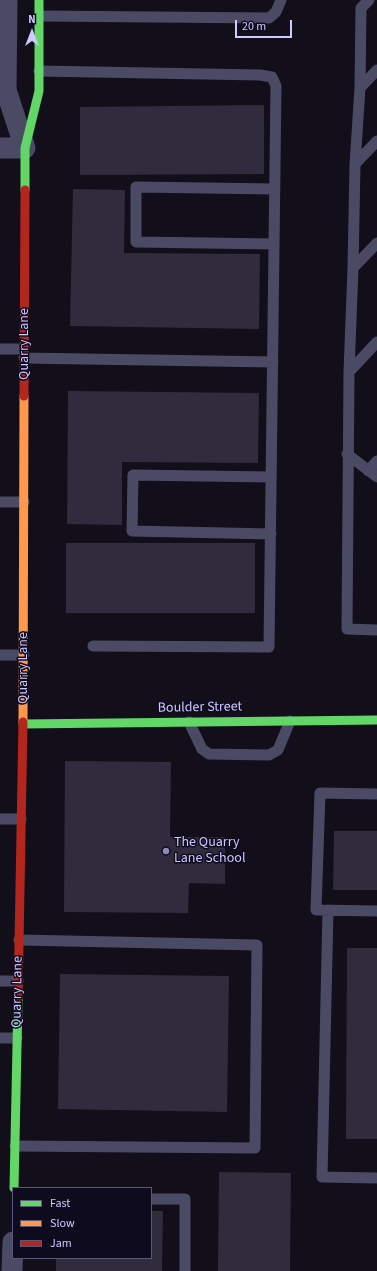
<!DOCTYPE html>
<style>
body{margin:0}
#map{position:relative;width:377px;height:1271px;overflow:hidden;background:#120f1a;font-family:"Source Sans 3",sans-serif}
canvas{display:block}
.legend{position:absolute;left:12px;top:1187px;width:140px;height:72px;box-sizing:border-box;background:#0e0b1f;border:1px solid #5b5779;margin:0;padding:5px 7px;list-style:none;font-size:12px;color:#cec9ff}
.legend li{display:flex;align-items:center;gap:8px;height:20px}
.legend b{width:20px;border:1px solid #5b5779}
.north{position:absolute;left:12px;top:12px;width:40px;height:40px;-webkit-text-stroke:3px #0e0b1f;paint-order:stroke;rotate:0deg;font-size:11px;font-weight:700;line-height:16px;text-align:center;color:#cec9ff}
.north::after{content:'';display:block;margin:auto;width:14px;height:18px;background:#cec9ff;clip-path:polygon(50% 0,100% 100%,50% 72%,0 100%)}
.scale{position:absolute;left:235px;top:20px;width:57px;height:18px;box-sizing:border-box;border:2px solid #cec9ff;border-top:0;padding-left:5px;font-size:12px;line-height:14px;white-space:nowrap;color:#cec9ff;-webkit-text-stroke:3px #0e0b1f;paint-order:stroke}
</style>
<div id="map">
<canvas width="377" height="1271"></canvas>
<ul class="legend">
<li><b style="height:5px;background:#63d668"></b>Fast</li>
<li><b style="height:5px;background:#ff974d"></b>Slow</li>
<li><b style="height:5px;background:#b3261e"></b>Jam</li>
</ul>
<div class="north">N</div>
<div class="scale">20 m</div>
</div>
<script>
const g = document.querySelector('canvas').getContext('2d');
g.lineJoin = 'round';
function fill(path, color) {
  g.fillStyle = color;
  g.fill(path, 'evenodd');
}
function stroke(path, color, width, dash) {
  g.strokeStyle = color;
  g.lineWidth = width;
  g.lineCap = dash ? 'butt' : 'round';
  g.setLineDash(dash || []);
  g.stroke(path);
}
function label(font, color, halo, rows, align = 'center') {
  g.font = font + ' "Source Sans 3",sans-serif';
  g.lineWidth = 3;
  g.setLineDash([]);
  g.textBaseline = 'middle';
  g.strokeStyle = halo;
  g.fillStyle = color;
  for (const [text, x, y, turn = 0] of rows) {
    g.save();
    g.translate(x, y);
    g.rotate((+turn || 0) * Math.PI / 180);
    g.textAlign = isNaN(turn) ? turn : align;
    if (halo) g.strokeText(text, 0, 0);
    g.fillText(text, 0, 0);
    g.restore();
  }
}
fill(new Path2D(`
 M264 105V174L80 175V107Z
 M73 189 125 190 124 253 260 254 259 329 70 326Z
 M68 391 259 393 258 463 122 462V525L67 524Z
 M66 543H255V613H66Z
 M65 761 171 762 170 837H225V884L189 883 188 913 64 912Z
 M334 831H377V890H333Z
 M347 948H377V1139H346Z
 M60 974 229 976 227 1112 58 1109Z
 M219 1172 291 1173 290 1271H218Z
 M151 1211H163L162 1271H56V1258H151Z`), '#302c3e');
stroke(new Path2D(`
 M369 0 361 8 360 88 355 164 353 268 349 372 347 629 377 630
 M39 16 269 18 276 12 281 0
 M39 71 260 75 272 77 276 86 269 647 93 646
 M360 88 377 70
 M355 164 377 141
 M274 244 136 242V187L275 189
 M353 268 377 243
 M0 349H24
 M24 358 273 362
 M349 372 377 342
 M347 454 377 477
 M368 471 377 461
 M0 502H24
 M271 534 132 531 133 475 271 477
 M0 655H24
 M189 722 202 749 209 754 269 755 278 750 290 721
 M377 794 320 793 316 910 377 911
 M0 819H21
 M328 910 322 1177 377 1178
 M0 981H18
 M0 1038H17
 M15 1146 255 1148 257 945 19 940
 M151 1199H185V1271`), '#4b4a64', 11);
stroke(new Path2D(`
 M0 148H25L6 90 7 0
 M12 1271 13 1242`), '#4b4a64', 21);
stroke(new Path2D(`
 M25 190V148L39 91V0
 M23 724 377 720
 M14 1188 18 999`), '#63d668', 9);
stroke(new Path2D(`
 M23 722 24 396`), '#ff974d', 9);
stroke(new Path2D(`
 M24 396 25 190
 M18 999 23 722`), '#b3261e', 9);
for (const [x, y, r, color] of [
 [166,851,4,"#8c88af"]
]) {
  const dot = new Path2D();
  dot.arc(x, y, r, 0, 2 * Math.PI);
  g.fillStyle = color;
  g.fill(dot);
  stroke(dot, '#0e0b1f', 1.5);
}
label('14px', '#cec9ff', '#0e0b1f', [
 ["Quarry Lane",25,344,-90],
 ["Quarry Lane",24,668,-90],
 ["Boulder Street",200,708,-1],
 ["Quarry Lane",18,992,-89]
]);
label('14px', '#cec9ff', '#0e0b1f', [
 ["The Quarry",174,843],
 ["Lane School",174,859]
], 'left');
</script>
